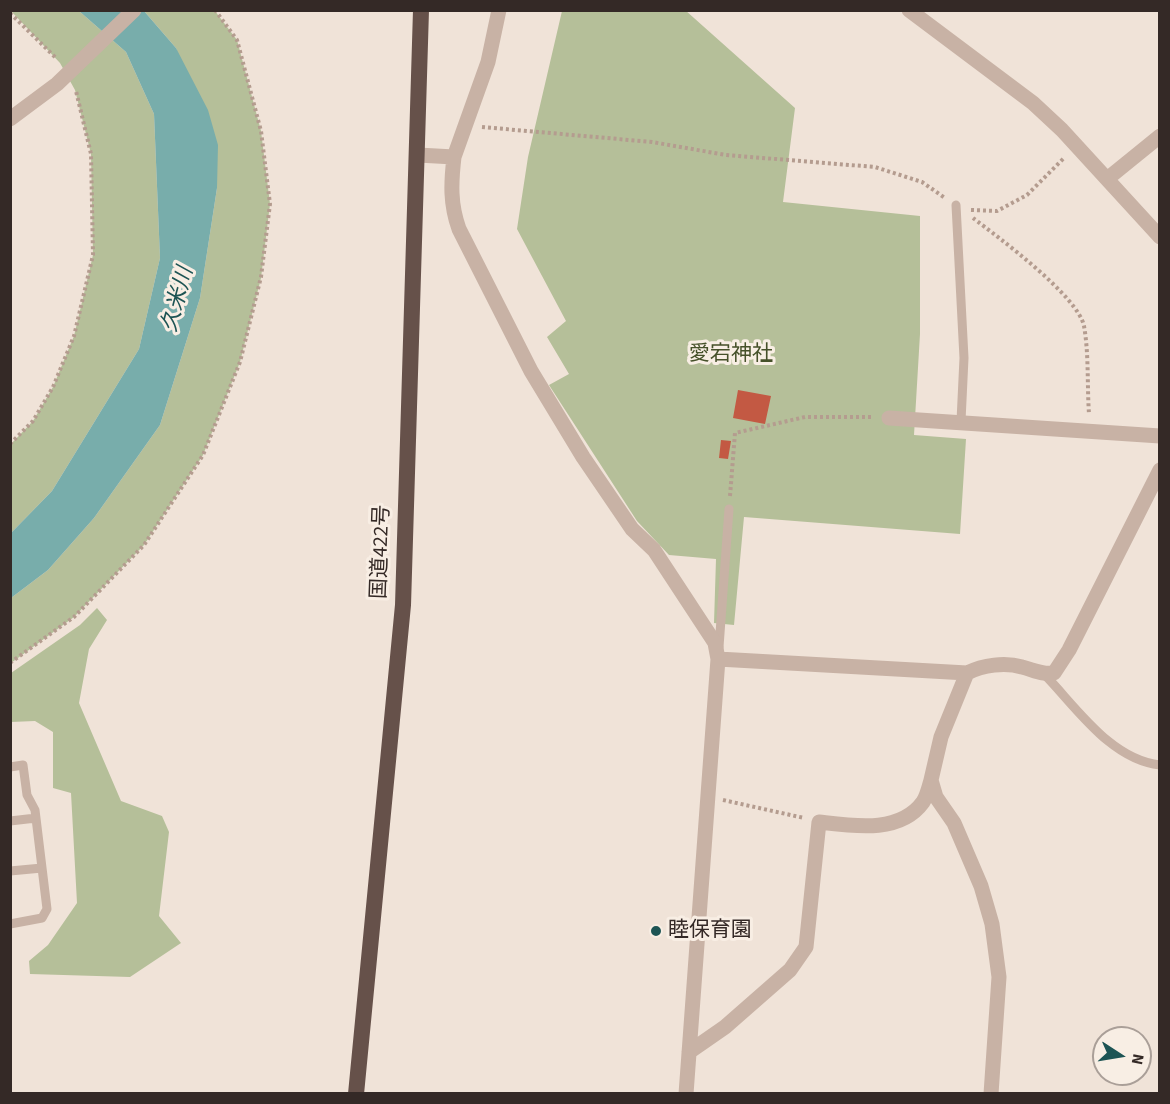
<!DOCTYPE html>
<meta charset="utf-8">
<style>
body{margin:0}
#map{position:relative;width:1170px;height:1104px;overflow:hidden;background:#f0e3d8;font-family:"Source Sans 3",sans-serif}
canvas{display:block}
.frame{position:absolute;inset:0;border:12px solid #342926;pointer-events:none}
.north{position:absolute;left:1092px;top:1026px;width:60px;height:60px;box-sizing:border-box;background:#f8eee4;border:2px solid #aa9f98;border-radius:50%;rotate:102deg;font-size:16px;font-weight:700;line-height:24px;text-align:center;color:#342926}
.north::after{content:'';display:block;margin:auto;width:21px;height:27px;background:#1d5454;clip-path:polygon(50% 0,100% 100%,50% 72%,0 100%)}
</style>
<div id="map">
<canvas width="1170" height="1104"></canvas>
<div class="frame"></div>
<div class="north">N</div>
</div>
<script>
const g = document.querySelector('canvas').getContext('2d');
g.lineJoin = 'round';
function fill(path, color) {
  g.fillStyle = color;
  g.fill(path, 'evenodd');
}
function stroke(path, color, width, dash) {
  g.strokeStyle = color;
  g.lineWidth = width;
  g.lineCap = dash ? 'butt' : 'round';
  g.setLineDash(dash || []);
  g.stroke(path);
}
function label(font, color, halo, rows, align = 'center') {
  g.font = font + ' "Source Sans 3","Noto Sans JP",sans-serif';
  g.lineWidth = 6;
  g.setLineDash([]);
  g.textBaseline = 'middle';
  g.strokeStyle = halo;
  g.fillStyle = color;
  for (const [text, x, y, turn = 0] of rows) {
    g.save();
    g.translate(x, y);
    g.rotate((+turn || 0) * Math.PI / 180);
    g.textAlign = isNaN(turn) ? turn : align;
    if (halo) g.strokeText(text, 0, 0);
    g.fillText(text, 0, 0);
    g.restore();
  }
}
fill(new Path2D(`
 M685 10 795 108 783 202 920 216V334L914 435 966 439 960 534 744 517 734 625 714 623 716 559 669 555 637 521 549 385 569 374 547 337 566 321 517 229 528 157 562 11Z
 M11 11H79L126 52 154 114 160 258 139 349 52 491 11 533V444L33 421 53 387 74 336 93 255 91 154 75 90 60 63Z
 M144 11H215L237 40 261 131 270 204 261 278 240 362 203 455 144 545 74 617 11 663V598L48 570 94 518 160 425 200 298 217 188 176 48Z
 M97 608 107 620 89 649 79 703 121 801 162 816 169 832 159 916 181 943 130 977 30 974 29 961 48 945 77 903 71 793 53 788V732L35 721 11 722V673L80 625Z`), '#b5bf99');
fill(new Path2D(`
 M79 11H144L176 48 208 110 218 145 217 188 200 298 160 425 94 518 48 570 11 598V533L52 491 139 349 160 258 154 114 126 52Z`), '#78adab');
fill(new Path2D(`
 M738 390 771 396 765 424 733 418Z
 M721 440 731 441 728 459 719 458Z`), '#c35943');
stroke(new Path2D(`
 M10 13 57 59
 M482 127 652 142 726 155 875 167 922 182 945 198
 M971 210 997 211 1027 195 1064 158
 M973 218C998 237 1078 296 1084 326 1089 354 1087 385 1089 414
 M10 444 33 421 53 387 74 336 93 255 91 154 76 91
 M730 496 735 433 805 417H872
 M10 663 74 617 144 545 203 455 240 362 261 277 270 204 261 131 237 40 215 10
 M723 800 804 818`), '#b49c8f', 4, [3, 3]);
stroke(new Path2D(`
 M956 205 964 358 961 421
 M719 647 729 509
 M1045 675C1076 707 1111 760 1160 765
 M10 767 23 765 27 795 35 810 47 909 42 918 10 924
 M10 821 36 818
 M10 871 42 868`), '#c8b2a5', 9);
stroke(new Path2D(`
 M909 10 1033 103 1062 130 1160 237
 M10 119 57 84 134 10
 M418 155 454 157C451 183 450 204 459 229L531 371 583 457 632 529 654 550 715 643 718 659 686 1094
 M454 157 488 62 499 10
 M1107 179 1160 136
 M889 418 1160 436
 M718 659 967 673
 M689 1052 725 1027 790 970 806 947 819 822C853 826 900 834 923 802 927 796 929 787 931 780
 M991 1094 999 977 992 924 981 886 954 823 936 797 931 780 941 737 967 673C983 665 1005 662 1022 667 1034 670 1042 675 1054 673L1069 650 1160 470`), '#c8b2a5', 15);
stroke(new Path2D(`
 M356 1094 403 605 421 10`), '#66514a', 16);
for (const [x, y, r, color] of [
 [656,931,6,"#1d5454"]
]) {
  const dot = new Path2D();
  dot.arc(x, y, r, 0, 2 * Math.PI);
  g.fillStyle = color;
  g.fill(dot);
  stroke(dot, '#f8eee4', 2);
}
label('21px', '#46512a', '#f8eee4', [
 ["愛宕神社",731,355]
]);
label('21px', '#342926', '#f8eee4', [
 ["国道422号",382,552,-88]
]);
label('21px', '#342926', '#f8eee4', [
 ["睦保育園",668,931]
], 'left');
label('italic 22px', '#1d5454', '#f8eee4', [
 ["久米川",179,300,-75]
]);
</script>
